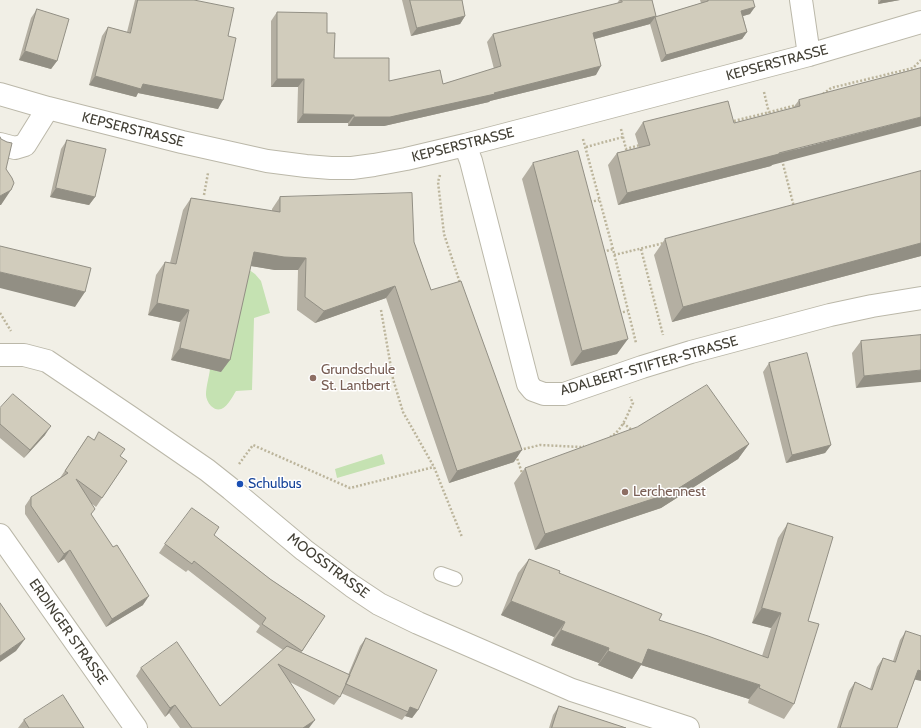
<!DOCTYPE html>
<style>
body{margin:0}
canvas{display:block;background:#f1efe6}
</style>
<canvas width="921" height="728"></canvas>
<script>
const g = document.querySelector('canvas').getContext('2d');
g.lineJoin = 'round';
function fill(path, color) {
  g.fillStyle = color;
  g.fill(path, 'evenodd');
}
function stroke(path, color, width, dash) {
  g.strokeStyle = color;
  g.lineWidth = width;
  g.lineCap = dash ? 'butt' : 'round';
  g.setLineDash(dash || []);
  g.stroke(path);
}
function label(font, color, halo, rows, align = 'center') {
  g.font = font + ' Cabin,sans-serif';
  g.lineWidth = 3;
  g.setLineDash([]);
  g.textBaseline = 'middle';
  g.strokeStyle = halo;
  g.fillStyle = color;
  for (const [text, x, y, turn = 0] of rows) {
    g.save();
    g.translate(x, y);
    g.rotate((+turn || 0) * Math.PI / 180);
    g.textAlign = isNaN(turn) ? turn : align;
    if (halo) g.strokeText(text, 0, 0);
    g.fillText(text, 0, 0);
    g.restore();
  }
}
fill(new Path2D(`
 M245 267 255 274 261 281 270 313 254 318 252 390 236 391C231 399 223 417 211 406 208 403 206 398 206 395 206 386 209 378 210 369L221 372Z
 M382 454 385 464 337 478 335 469Z`), '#c5e2b2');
const service = new Path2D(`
 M441 574 455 579`);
const minor = new Path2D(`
 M801 0 809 55
 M0 94 48 108 182 142 267 161 306 166 331 168H352L374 165 406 159 465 145 809 55 921 22
 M0 144 15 148 25 145 48 108
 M465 145 471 161 528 384 533 390 544 394H564L642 367 691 352 830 315 872 306 921 298
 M0 355H24L47 361 130 417 207 470 231 489 304 550 352 586 379 604 418 623 572 690 688 728`);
const tertiary = new Path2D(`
 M0 535 136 728`);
stroke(service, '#bbb8a9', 16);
stroke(minor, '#bbb8a9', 24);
stroke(tertiary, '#bbb8a9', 24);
stroke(new Path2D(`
 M764 92 769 113
 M823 94 831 88 913 68 921 60
 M730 122 797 105
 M621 129 626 149 640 145
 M583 139 613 249 636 343
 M586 147 623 137
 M782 160 794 207
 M440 175 438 182 444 234 460 283
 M204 195 208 173
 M590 202 599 200
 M641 249 663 335
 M603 252 613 249
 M614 255 664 243
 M381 310 393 379 403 412 434 467 462 537
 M0 313 11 331
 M619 313 628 311
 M623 423 632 430
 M610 437C622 431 627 415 633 403L630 397
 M520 450 540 445 581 447 584 446
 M516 455 522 473
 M239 464 253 445 350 488 434 467`), '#bcb59c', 2.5, [2, 2]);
stroke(service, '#fff', 14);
stroke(minor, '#fff', 22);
stroke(tertiary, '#fff', 22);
fill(new Path2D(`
 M135 0H194L228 36 218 109 138 93 136 97 89 85 102 36 108 27 127 32Z
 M402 0H462L465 16 460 24 411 36Z
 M619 0H652L656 16 655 17 701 3 700 0H753L750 14 743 16 747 32 742 39 661 62 650 24 595 39 596 75 490 101 489 102 384 126H348V123H297L298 87H271V21L277 12 327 33 334 58 389 81 443 84 494 69 487 42 493 34 617 4Z
 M878 0H900L878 4Z
 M37 9 57 61 51 69 19 60 31 18Z
 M921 68 772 165 771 166 618 205 608 165 617 153 639 147 635 134 643 122 734 123 793 108 799 100Z
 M67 140 95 197 89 205 50 197 61 149Z
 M533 163 617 354 571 366 522 179Z
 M921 171V256L672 322 654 255 665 239Z
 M280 197 414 242 431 290 514 462 449 483 386 298 315 323 297 310 298 270H275L251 266 221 372 171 360 180 322 148 315 156 275 165 262 170 263 183 210 191 198 272 211V209Z
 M921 335 856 388 852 353 861 341Z
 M769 363 831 445 825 453 786 463 763 372Z
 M0 408 45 435 24 458 0 438Z
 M88 436 127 461 96 507 91 503V514L143 605 106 627 64 559 58 563 25 514V506L31 497 60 478Z
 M749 444 738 459 661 508 535 550 514 483 525 468Z
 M788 523 808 621 794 704 784 719 748 703 749 699 641 665 632 679 598 665 599 663 551 645 554 637 501 615 518 573 529 559 559 573 659 620 762 656 771 628 752 623 778 538Z
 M214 535 270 579 325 616 301 653 348 675 360 646 366 638 418 710 412 718 405 716 402 720 341 693 340 697 334 705 290 682 309 728H180L169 713 165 717 136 676 141 668 220 706 283 650 256 632 260 626 188 570 186 572 159 553 165 544Z
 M906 631 915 679 897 728H837L849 691 855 682 870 689 877 667 883 658 893 661 900 640Z
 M559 706 626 728H549L553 715Z
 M24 720 84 728H18Z`), '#b4afa2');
fill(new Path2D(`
 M881 0H900L878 4Z
 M755 7 750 14 736 18 741 11Z
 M465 16 460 24 411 36 417 28Z
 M656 16 650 24 587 41 593 33Z
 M747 32 742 39 661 62 666 55Z
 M25 51 57 61 51 69 19 60Z
 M601 66 596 75 490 101 489 102 384 126H348L354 117 494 93Z
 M95 76 143 84 223 100 218 109 138 93 136 97 89 85Z
 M277 79H304L298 87H271Z
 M303 114 354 115 348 123H297Z
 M921 117V126L772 165 771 166 618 205 627 193Z
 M56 188 95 197 89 205 50 197Z
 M11 190 1 205H0V196Z
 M921 243V256L672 322 683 307Z
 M254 252 306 258 298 270H275L245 265Z
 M0 272 85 292 75 307 0 288Z
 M395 286 386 298 315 323 324 311Z
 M157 303 189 310 180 322 148 315Z
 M628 339 617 354 571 366 582 351Z
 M180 348 230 360 221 372 171 360Z
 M921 370V382L856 388 864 376Z
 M51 426 45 435 24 458 30 450Z
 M749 444 738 459 661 508 535 550 545 534Z
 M831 445 825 453 786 463 792 455Z
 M522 450 514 462 449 483 457 471Z
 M70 550 64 559 58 563 64 554Z
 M149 596 143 605 106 627 112 619Z
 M511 601 565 622 554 637 501 615Z
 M762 608 781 613 771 628 752 623Z
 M561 630 609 648 599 663 551 645Z
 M25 639 16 651 0 662V656Z
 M648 649 760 685 749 699 641 665 632 679 598 665 608 651Z
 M918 670 921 671V681L912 679Z
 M175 705 169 713 165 717 170 708Z
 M410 707 418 710 412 718 405 716 408 712Z
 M315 720 309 728H303Z`), '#928f84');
const building = new Path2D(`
 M138 0H194L234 8 228 36 236 38 223 100 143 84 141 89 95 76 108 27 130 33Z
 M410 0H462L465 16 417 28Z
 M621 0H652L656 16 593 33 601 66 494 93 495 94 390 117H354V115L303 114 304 79H277V12L327 13V33H335L334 58H389V81L440 70 443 84 501 66 493 34 622 2Z
 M708 0H753L755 7 741 11 747 32 666 55 655 17 708 1Z
 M37 9 69 19 57 61 25 51Z
 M921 68V117L779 153V154L627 193 617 153 650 145 643 122 728 101 734 123 800 106 799 100Z
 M0 137 1 139 7 142 12 143 6 169 12 178 14 183 11 190 0 196Z
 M67 140 106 149 95 197 56 188Z
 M578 151 628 339 582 351 533 163Z
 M921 171V243L683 307 665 239Z
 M412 193 414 242 431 290 461 281 522 450 457 471 395 286 324 311 305 297 306 258 284 257 254 252 230 360 180 348 189 310 157 303 165 262 176 264 191 198 280 212V197Z
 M0 246 91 268 85 292 0 272Z
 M921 335V370L864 376 861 341Z
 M807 353 831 445 792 455 769 363Z
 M707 385 749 444 671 493 545 534 525 468 637 427Z
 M13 394 51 426 30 450 0 424V408Z
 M99 432 125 449 120 456 127 461 102 498 76 479 95 509 91 514 113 547 117 545 149 596 112 619 70 550 64 554 31 506V497L68 473 65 471 88 436 94 440Z
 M192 508 219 527 214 535 270 579 325 616 302 651 262 624 266 618 194 561 192 564 165 544Z
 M788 523 833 537 808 621 819 624 794 704 759 688 760 685 648 649 642 664 608 651 609 648 561 630 565 622 511 601 529 559 560 571 559 573 662 614 659 620 708 636 768 658 781 613 762 608Z
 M0 603 25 639 0 656Z
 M906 631 921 636V671L918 670 897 728H840L855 682 872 690 883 658 895 662Z
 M366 638 437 670 418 710 410 707 408 712 346 684Z
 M177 642 220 706 287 646 350 675 340 697 278 664 315 720 303 728H192L175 705 170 708 141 668Z
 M63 695 84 728H29L24 720Z
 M559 706 626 728H552Z`);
fill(building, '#d1ccbc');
stroke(building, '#928f84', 1);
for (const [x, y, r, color] of [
 [313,378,4,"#8d6e63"],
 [240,484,4,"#1a4fb4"],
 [625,492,4,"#8d6e63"]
]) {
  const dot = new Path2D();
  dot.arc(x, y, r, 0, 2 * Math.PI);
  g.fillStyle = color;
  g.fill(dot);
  stroke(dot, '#fff', 1.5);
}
label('14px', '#434036', '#fff', [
 ["KEPSERSTRASSE",777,63,-15],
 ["KEPSERSTRASSE",133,130,14],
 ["KEPSERSTRASSE",463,145,-14],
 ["ADALBERT-STIFTER-STRASSE",649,366,-16],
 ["MOOSSTRASSE",328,566,37],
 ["ERDINGER STRASSE",68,632,55]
]);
label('14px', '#785e54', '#fff', [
 ["Grundschule",321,370],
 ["St. Lantbert",321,386],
 ["Lerchennest",633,492]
], 'left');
label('14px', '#164399', '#fff', [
 ["Schulbus",248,484]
], 'left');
</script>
